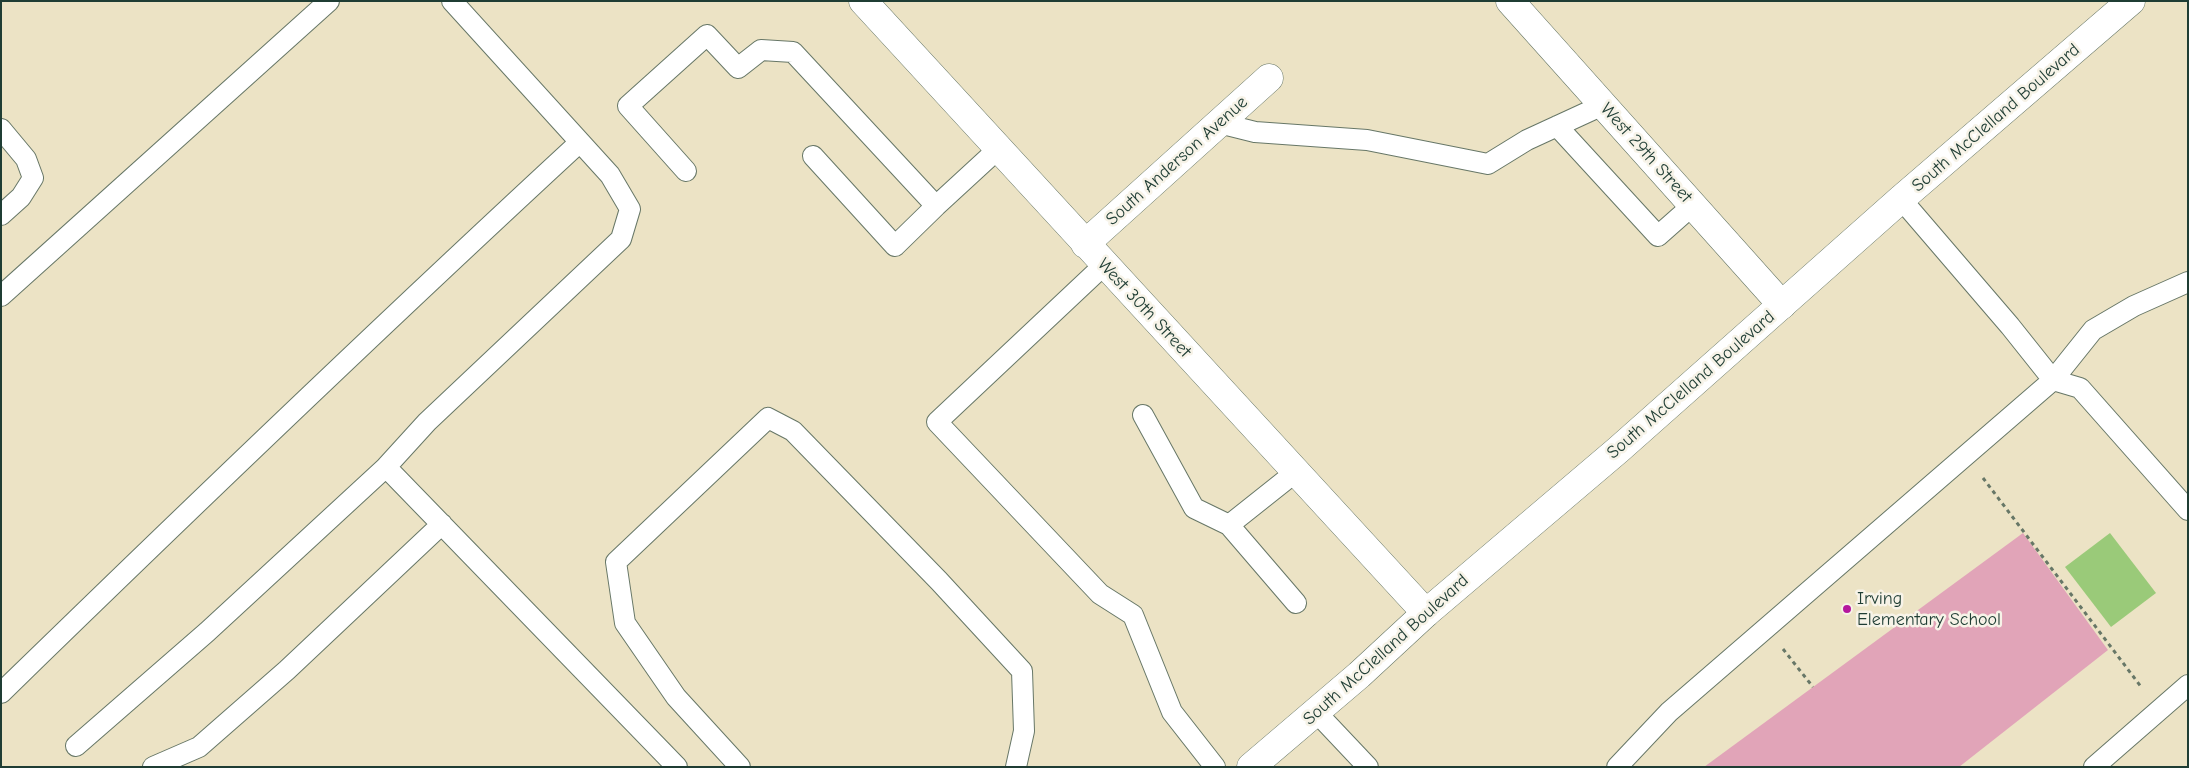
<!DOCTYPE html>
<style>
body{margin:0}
#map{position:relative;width:2189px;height:768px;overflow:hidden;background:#ece3c5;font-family:"Comic Neue",sans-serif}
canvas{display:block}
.frame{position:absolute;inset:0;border:2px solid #1f3d34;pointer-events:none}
</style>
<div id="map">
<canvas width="2189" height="768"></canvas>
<div class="frame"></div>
</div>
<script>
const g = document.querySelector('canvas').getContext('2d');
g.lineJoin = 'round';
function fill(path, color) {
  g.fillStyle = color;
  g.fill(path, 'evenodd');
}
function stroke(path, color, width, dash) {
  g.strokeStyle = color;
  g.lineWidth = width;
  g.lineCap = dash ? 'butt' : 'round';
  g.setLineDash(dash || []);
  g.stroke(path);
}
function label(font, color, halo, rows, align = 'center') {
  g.font = font + ' "Comic Neue",sans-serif';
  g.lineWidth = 5;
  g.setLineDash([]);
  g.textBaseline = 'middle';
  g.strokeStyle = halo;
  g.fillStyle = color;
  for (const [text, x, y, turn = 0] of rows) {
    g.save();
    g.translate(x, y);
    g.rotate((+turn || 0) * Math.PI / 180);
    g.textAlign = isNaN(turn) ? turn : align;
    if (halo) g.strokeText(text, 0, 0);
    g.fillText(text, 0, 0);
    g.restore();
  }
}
fill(new Path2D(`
 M2110 533 2156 593 2111 627 2065 567Z`), '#9aca79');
fill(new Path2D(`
 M2023 533 2108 650 1959 767H1704Z`), '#e1a4b8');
const lane = new Path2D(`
 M452 1 610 175 630 209 621 239 427 422 386 467 677 767
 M1219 123 1255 132 1367 140 1488 164 1527 140 1603 105
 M1557 126 1658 236 1693 205
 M1 129 26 159 33 178 21 197 1 215
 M813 156 895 246 936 206
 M686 171 628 106 707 35 738 68 761 50 793 52 936 206 998 149
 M1104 265 937 422 1100 594 1133 615 1172 712 1215 767
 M2188 282 2134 306 2093 330 2053 380 2080 388 2188 510
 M1 296 329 1
 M1143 415 1194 508 1229 525
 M1296 603 1229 525 1297 471
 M1 693C192 507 384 323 580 142
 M1316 712 1368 767
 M76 746 207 632 386 467
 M153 767 199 747 287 670 442 524
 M740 767 676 697 625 623 616 562 768 418 793 431 939 581 1022 671 1024 731 1016 767
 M1617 767 1669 712 2053 380 2010 326 1901 199
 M2094 767 2188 685`);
const street = new Path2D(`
 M863 1 1426 613
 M1510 1 1782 305
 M1085 244 1269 78`);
const secondary = new Path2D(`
 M1251 767 1359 675 1426 613 1618 450 1901 199 2131 1`);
stroke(lane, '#677767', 22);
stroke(street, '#677767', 29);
stroke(secondary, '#677767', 29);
stroke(new Path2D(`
 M1983 478 2142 688
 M1783 649 1813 687`), '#677767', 3, [4, 4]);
stroke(lane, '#fff', 20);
stroke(street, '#fff', 28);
stroke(secondary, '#fff', 28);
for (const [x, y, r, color] of [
 [1847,609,5,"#b5179e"]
]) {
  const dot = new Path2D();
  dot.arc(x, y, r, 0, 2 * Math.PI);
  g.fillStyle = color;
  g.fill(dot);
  stroke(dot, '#f7f3e8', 2);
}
label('18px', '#1f3d34', '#f7f3e8', [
 ["South McClelland Boulevard",1996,118,-41],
 ["West 29th Street",1646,153,48],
 ["South Anderson Avenue",1177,161,-42],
 ["West 30th Street",1144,308,47],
 ["South McClelland Boulevard",1691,385,-41],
 ["South McClelland Boulevard",1386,650,-42]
]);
label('18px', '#1f3d34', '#f7f3e8', [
 ["Irving",1857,599],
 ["Elementary School",1857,620]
], 'left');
</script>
